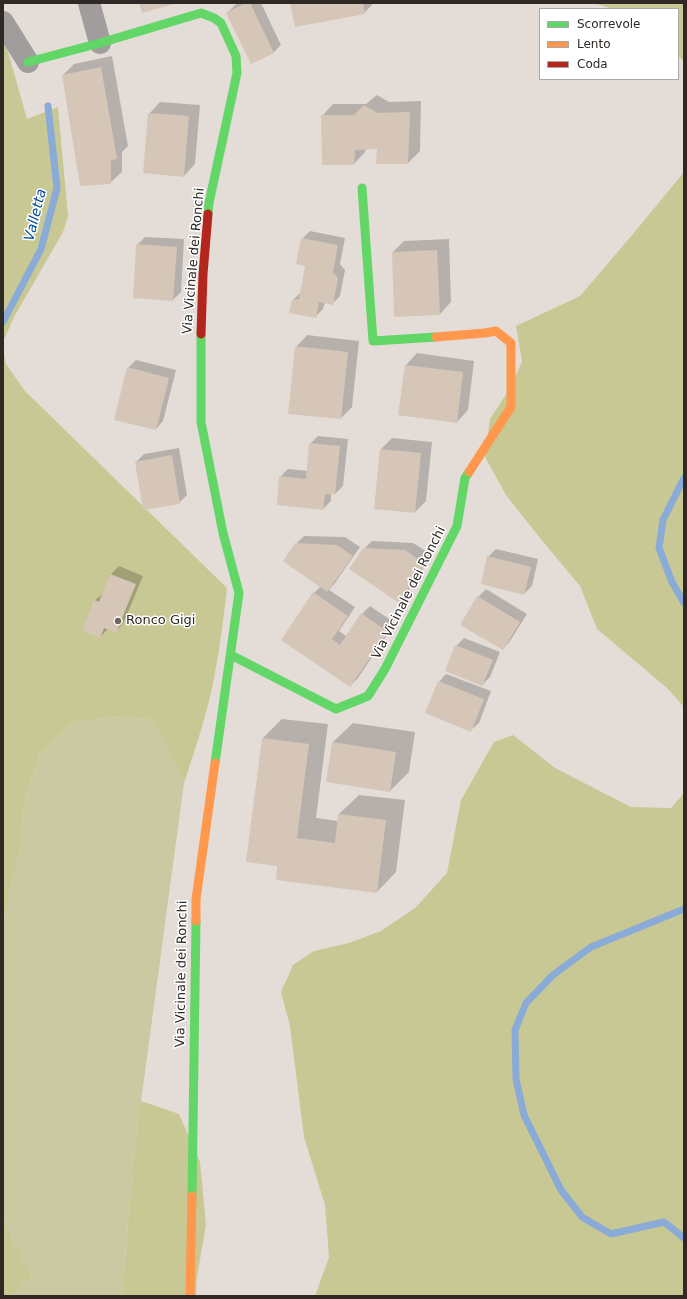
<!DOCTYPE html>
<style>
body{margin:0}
#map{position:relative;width:687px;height:1299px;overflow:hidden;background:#e4ddd7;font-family:"DejaVu Sans",sans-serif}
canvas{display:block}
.frame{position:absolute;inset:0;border:4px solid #2e2925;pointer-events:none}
.legend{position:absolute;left:539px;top:8px;width:140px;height:72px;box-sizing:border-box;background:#fff;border:1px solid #aba9a8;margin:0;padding:5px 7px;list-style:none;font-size:12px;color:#2e2925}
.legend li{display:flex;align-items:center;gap:8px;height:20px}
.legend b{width:20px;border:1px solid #aba9a8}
</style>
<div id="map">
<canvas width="687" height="1299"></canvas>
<div class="frame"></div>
<ul class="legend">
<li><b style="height:5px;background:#63d668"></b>Scorrevole</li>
<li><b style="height:5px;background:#ff974d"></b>Lento</li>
<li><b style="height:5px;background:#b3261e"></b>Coda</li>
</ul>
</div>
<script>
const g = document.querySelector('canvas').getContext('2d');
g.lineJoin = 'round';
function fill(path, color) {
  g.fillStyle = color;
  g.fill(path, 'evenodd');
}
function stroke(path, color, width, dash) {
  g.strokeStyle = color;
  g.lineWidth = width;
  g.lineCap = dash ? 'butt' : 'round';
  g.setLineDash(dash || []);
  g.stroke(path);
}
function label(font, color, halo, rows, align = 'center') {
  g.font = font + ' "DejaVu Sans",sans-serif';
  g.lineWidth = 3;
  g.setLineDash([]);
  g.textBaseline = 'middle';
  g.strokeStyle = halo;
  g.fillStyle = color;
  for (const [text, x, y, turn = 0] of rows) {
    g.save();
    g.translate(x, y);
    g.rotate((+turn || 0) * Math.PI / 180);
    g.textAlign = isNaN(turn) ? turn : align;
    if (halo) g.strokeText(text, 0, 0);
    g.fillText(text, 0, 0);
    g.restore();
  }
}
fill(new Path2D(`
 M110 717 150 719 165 742 184 783 133 1161 122 1296H12L32 1276 3 1221V921L20 852 24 803 40 754 72 723Z`), '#cac9a2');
fill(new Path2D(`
 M594 3H684V61L678 56V9H612Z
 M3 34 27 119 58 107 68 216 63 232 14 317 3 342Z
 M684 172V707L667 688 597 629 580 586 540 538 506 495 485 457 490 419 512 385 522 361 516 326 580 296 633 234Z
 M3 348 6 364 25 391 227 588C224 616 220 645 215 673 208 711 196 747 184 783L165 742 150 719 110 717 72 723 40 754 24 803 20 852 3 921Z
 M513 735 555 768 631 807 671 808 684 793V1296H315L329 1257 325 1205 304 1137 290 1026 281 992 293 965 314 951 349 943 381 931 415 908 447 873 461 800 494 742Z
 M141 1101 179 1114 200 1162 206 1225 197 1277 196 1296H122L133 1161Z
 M3 1221 32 1276 12 1296H3Z`), '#c8c894');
fill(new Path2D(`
 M239 3H261L281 45 273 53 227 13 235 5Z
 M291 3H372V5L364 13Z
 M112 56 128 146 122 152V172L110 183 63 75 74 64Z
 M377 95 389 102 421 101 420 151 408 163 378 148H366L365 152 354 164 322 116 333 104H366Z
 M160 102 200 105 195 164 184 176 149 114Z
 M310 231 345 238 340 264 345 270 340 296 332 304 325 302 323 309 315 317 293 300 301 292 306 265 302 239Z
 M145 237 184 239 181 292 173 300 137 245Z
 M449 239 451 302 440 314 393 252 404 241Z
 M307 335 359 341 352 407 341 418 296 347Z
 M417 353 474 361 468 410 457 422 399 415 406 365Z
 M136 360 176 370 163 421 156 429 128 368Z
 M318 436 348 439 343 486 335 494H331V501L323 509 280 477 288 469 308 471 310 444Z
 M392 438 432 442 426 501 415 512 381 449Z
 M179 448 187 495 179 503 136 462 144 454Z
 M304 536 345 537 360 547 335 583 329 590 355 607 339 631 346 636 362 614 370 606 395 623 358 678 350 686 282 640 314 593 321 586 296 544Z
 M372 541 413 543 432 555 406 594 398 602 364 549Z
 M496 549 538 559 532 586 524 594 488 557Z
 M119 566 143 576 123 624 115 632 108 629 100 637 83 630 95 600 104 593 111 574Z
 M486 589 527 614 510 641 503 649 478 597Z
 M464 638 500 652 490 677 482 685 456 646Z
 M446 674 491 691 479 723 471 730 439 682Z
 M282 719 328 724 316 818 338 821 339 814 359 795 405 800 396 872 377 892 278 865 263 738Z
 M353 723 415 732 409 772 390 791 333 742Z`), '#0003');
stroke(new Path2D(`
 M3 322 41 249 57 188 48 106
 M684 478 663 520 659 548 672 582 684 603
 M684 909 591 947 553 975 526 1003 515 1030 516 1079 524 1115 561 1190 582 1217 611 1234 664 1222 684 1238`), '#8aaad7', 7);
fill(new Path2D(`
 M139 3H177L142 13Z
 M246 3H250L274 53 251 64 226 13Z
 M290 3H363L365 14 295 27Z
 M101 67 117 159 111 160V184L80 186 62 75Z
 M364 105 377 113 410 112 408 164H376L377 149 355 150 354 165H322L321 115H354Z
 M148 113 189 116 184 177 143 173Z
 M301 238 338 245 333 272 338 278 333 305 319 302 316 318 289 313 292 300 299 299 305 266 296 264Z
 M136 244 177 247 173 301 133 298Z
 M437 250 440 315 394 317 392 252Z
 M295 346 348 352 341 419 288 414Z
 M405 365 463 372 457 423 398 415Z
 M127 367 169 378 156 430 114 420Z
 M309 443 340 446 335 495 325 494 323 510 277 505 279 476 306 479Z
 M380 449 421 453 415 513 374 509Z
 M172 455 180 504 143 510 135 462Z
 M295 543 337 545 353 556 327 592 283 561Z
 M363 548 405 550 425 564 399 603 349 569Z
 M487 556 531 567 524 595 481 584Z
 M110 574 136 584 116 633 104 628 100 638 82 631 94 600 99 602Z
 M313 592 348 616 332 639 340 645 361 613 388 632 350 687 281 640Z
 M477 596 520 622 503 650 460 625Z
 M455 645 493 660 482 686 445 671Z
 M438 681 484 699 471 732 425 713Z
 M262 738 309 744 297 838 335 843 338 814 386 820 377 893 276 880 277 866 246 862Z
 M332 742 396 752 390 792 326 782Z`), '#d6c6b7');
stroke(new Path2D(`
 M89 3 100 43
 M3 22 28 62`), '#a19d9c', 22);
stroke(new Path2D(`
 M28 62 100 43 201 13 214 18 221 23 236 56 237 73 209 203 208 214
 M362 188 373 341 436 337
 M201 334V422L223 533 239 593 215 763
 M231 655 336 709 368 696 385 669 457 526 465 478 469 472
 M192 1196 196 921`), '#63d668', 9);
stroke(new Path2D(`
 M436 337 485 333 496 331 511 343V407L469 472
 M196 921V899L215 763
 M190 1296 192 1196`), '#ff974d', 9);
stroke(new Path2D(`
 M201 334 203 274 208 214`), '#b3261e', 9);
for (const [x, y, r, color] of [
 [118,621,4,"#6e6863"]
]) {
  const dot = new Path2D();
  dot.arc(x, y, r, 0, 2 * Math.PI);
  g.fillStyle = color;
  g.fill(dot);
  stroke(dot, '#fff', 1.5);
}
label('13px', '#2e2925', '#fff', [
 ["Via Vicinale dei Ronchi",194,261,-85],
 ["Via Vicinale dei Ronchi",409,593,-63],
 ["Via Vicinale dei Ronchi",182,974,-89]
]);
label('13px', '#2e2925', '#fff', [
 ["Ronco Gigi",126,621]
], 'left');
label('italic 14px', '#004997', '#fff', [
 ["Valletta",36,215,-76]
]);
</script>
